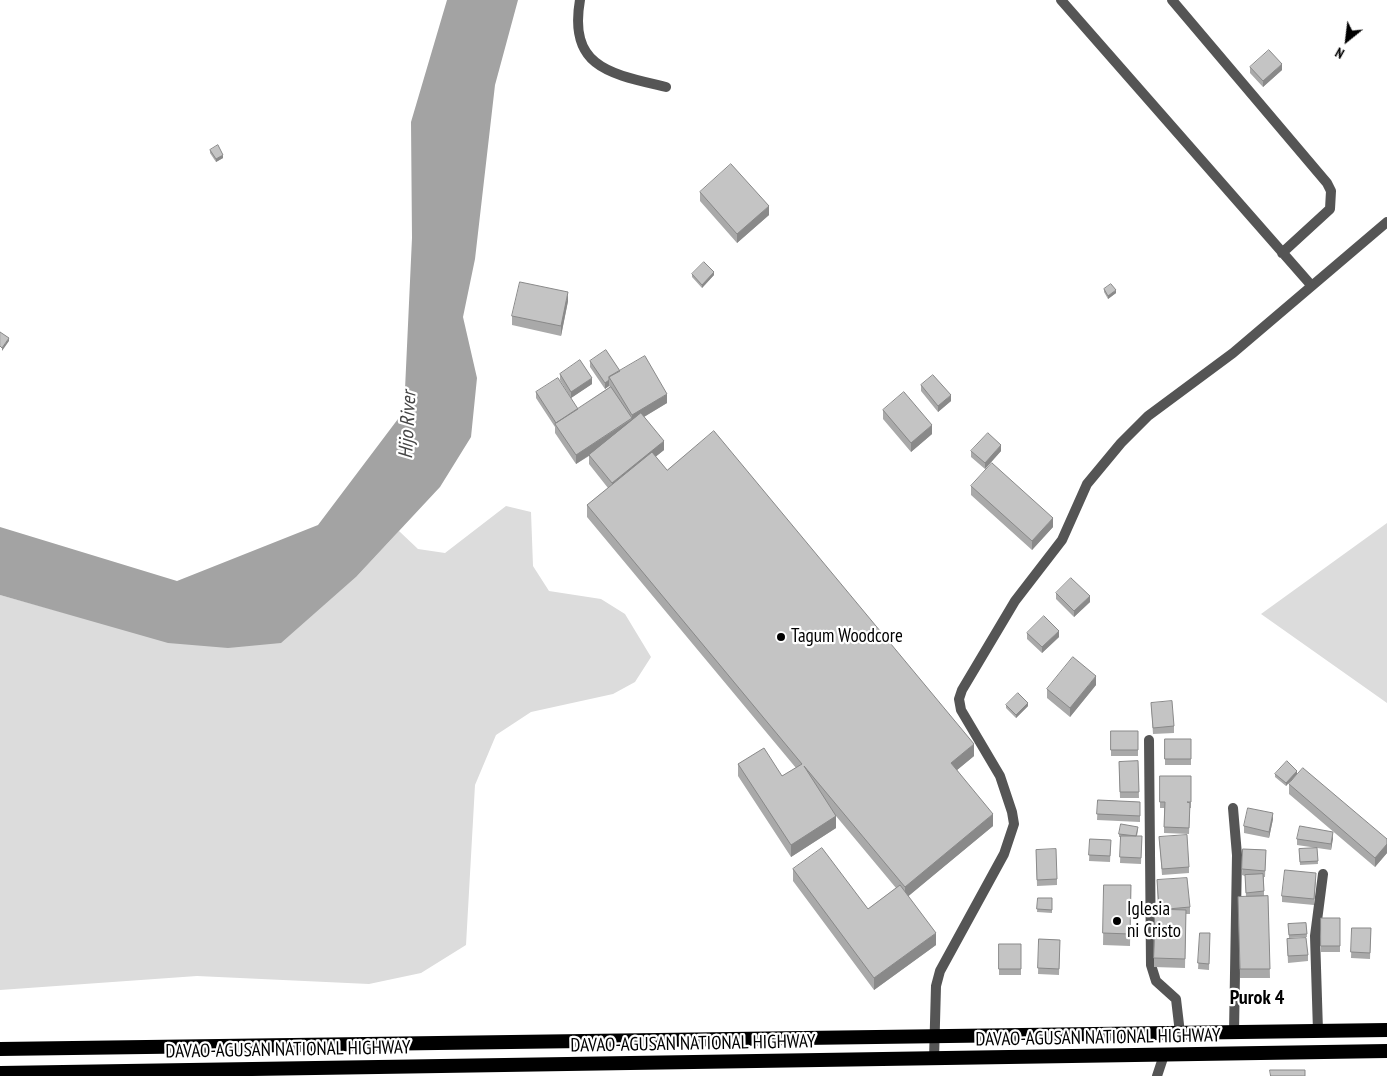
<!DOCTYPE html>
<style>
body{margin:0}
#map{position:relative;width:1387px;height:1076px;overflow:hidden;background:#fff;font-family:"PT Sans Narrow",sans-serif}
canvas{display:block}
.north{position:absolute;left:1322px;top:15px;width:50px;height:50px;-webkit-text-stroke:4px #fff;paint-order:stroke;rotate:209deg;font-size:14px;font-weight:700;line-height:20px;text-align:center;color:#000}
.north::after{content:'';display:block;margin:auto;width:18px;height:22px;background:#000;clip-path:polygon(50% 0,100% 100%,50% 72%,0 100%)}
</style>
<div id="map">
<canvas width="1387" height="1076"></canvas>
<div class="north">N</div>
</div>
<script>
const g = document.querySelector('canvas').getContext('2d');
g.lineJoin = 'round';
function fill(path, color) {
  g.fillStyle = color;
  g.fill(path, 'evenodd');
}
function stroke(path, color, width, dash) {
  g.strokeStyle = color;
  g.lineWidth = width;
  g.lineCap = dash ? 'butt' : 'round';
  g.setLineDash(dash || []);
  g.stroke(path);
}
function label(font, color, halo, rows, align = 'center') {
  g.font = font + ' "PT Sans Narrow",sans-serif';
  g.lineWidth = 4.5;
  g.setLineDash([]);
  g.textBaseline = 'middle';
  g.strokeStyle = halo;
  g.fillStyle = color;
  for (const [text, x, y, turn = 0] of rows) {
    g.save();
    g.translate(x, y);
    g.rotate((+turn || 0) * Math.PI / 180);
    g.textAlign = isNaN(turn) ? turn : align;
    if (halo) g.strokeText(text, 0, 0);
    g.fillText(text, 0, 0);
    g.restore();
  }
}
fill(new Path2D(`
 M506 506 531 512 533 566 549 591 601 599 625 614 651 657 635 682 613 694 531 712 496 735 475 785 466 945 421 973 369 984 197 976 0 990V595L112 626 357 576 399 531 418 549 445 553Z
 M1387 523V703L1261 614Z`), '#dcdcdc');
fill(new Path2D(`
 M447 0H518L495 85 475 259 463 317 477 378 471 437 440 487 357 576 281 643 228 648 168 643 0 595V527L177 581 318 525 404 411 412 238 411 122Z`), '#a3a3a3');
stroke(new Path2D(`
 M580 0C568 68 611 74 666 87
 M1061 0 1311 285
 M1172 0 1327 183 1331 191 1330 209 1282 253
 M1149 740 1151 965 1156 981 1176 999 1180 1033
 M1233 808 1237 855 1234 1032
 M1318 1031 1315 936 1323 874
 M934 1059 936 986 940 971 1004 854 1014 824 1012 812 1000 776 961 710 959 699 962 690 1015 601 1062 540 1087 484 1121 443 1148 416 1233 353 1387 222
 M1157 1076 1164 1055`), '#555', 10);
stroke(new Path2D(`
 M0 1049 1387 1030
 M0 1073 1387 1051`), '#000', 14);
fill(new Path2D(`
 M1250 67 1282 70 1263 87 1250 73Z
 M210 150 223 158 216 162 210 153Z
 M700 192 769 215 737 243 700 201Z
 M692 274 714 275 702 288 692 277Z
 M1104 289 1116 293 1108 299 1104 292Z
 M568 301 561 336 512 325V316Z
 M590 361 620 371 667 403 644 417 664 450 655 457 667 470 974 756 957 770 993 826 908 896 936 945 874 990 793 881V869L868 909 896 888 836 816V828L791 857 738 776V764L782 776 796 768 587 517V505L608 488 589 464V456L576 464 555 433V427L536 398V392L578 409 610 387 609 386 605 389 590 367Z
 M560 374 592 384 571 398 560 380Z
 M921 385 951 401 938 412 921 391Z
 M883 410 932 434 911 452 883 419Z
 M971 451H1001L985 469 971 457Z
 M971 486 1053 527 1032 550 971 495Z
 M1056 593 1090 602 1074 617 1056 599Z
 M1027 633 1059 637 1042 653 1027 639Z
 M1096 685 1070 717 1047 698V689Z
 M1151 703 1174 726V733L1153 734Z
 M1006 705 1028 706 1016 718 1006 708Z
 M1111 731H1138V756H1111Z
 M1165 739H1191V765H1165Z
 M1138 761 1139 798H1120L1119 762Z
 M1275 774H1297L1286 786 1275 777Z
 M1160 776H1191V808H1190L1189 834 1164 833V808H1160Z
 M1289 784 1387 839V853L1375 867 1289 794Z
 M1098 800 1140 802V822L1097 820Z
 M1273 819 1269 838 1244 833V826Z
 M1138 830 1137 836H1142L1141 864 1120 863 1121 837H1119V834Z
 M1159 837 1189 867V873L1162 875Z
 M1333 838 1331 850 1297 845V839Z
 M1090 839 1111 840 1110 862 1089 861Z
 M1317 848 1318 864 1300 865 1299 849Z
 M1243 849 1266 850 1265 877H1264V896H1268L1270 978H1240L1238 897H1246L1245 876 1242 875Z
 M1036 850 1057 879V885L1037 886Z
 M1316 879 1314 905 1282 902V896Z
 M1157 880 1190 907V914H1186L1185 968 1154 967V958L1158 909Z
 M1104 885H1131L1130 946 1103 945Z
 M1038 898H1052V913L1037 912Z
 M1321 918H1340V952H1321Z
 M1306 923 1307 937 1289 938 1288 924Z
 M1352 928H1371L1370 959 1351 958Z
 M1200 933H1210L1209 970 1198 969Z
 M1039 939 1060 940 1059 975 1038 974Z
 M1287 939 1308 955V961L1288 963Z
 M999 944H1021V975H999Z`), '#a9a9a9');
fill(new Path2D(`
 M1282 64V70L1263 87V81Z
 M223 155V158L216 162V159Z
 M769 206V215L737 243V234Z
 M714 272V275L702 288V285Z
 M1116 290V293L1108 299V296Z
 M568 292V301L561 336V326Z
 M9 338V341L2 351V348Z
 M592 378V384L571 398V392Z
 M609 380V386L605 389V383Z
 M667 394V403L632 424V427L576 464V455L632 419V415Z
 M951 395V401L938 412V406Z
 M932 425V434L911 452V443Z
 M664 441V450L612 492V483Z
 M1001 445V451L985 469V463Z
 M1053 518V527L1032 550V541Z
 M1090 596V602L1074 617V611Z
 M1059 631V637L1042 653V647Z
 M1096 676V685L1070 717V708Z
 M1028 703V706L1016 718V715Z
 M974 744V756L951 775V763Z
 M1297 771V774L1286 786V783Z
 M1273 813V819L1269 838V832Z
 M993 814V826L905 899V887Z
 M836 816V828L791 857V845Z
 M1333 832V838L1331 850V844Z
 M1387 844V853L1375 867V858Z
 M936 933V945L874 990V978Z`), '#898989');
const building = new Path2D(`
 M1269 50 1282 64 1263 81 1250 67Z
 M218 145 223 155 216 159 210 150Z
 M731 164 769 206 737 234 700 192Z
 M704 262 714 272 702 285 692 274Z
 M520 282 568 292 561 326 512 316Z
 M1111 284 1116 290 1108 296 1104 289Z
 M0 332 9 338 2 348 0 346Z
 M606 350 620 371 609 377V380L605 383 590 361Z
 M645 356 667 394 632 415 609 377Z
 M580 360 592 378 571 392 560 374Z
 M933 375 951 395 938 406 921 385Z
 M558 378 578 409 556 423 536 392Z
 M611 387 632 418 576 455 555 424Z
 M904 392 932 425 911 443 883 410Z
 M641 413 664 441 612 483 589 455Z
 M714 431 974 744 951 763 993 814 905 887 804 766 836 816 791 845 738 764 764 748 782 776 802 764 587 505 652 452 667 470Z
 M988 433 1001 445 985 463 971 451Z
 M992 463 1053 518 1032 541 971 486Z
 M1071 578 1090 596 1074 611 1056 593Z
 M1044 616 1059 631 1042 647 1027 633Z
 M1073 657 1096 676 1070 708 1047 689Z
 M1018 693 1028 703 1016 715 1006 705Z
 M1172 701 1174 726 1153 728 1151 703Z
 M1111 731H1138V750H1111Z
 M1165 739H1191V759H1165Z
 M1138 761 1139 792H1120L1119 762Z
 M1287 761 1297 771 1286 783 1275 774Z
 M1303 768 1387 839V844L1375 858 1289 784Z
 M1160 776H1191V802H1187L1190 803 1189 828 1164 827 1165 802H1160Z
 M1098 800 1140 802V816L1097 814Z
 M1248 808 1273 813 1269 832 1244 826Z
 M1121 824 1138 827 1136 836 1119 834Z
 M1300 826 1333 832 1331 844 1297 839Z
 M1187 835 1189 867 1162 869 1159 837Z
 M1121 836H1142L1141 858 1120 857Z
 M1090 839 1111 840 1110 856 1089 855Z
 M822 848 868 909 900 885 936 933 874 978 793 869Z
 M1317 848 1318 861 1300 862 1299 849Z
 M1056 849 1057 879 1037 880 1036 850Z
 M1243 849 1266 850 1265 871 1242 869Z
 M1285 870 1316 873 1314 899 1282 896Z
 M1263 874 1264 891 1246 893 1245 875Z
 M1187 878 1190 907 1168 909H1159L1157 880Z
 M1104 885H1131L1130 934 1103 933Z
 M1268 896 1270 969H1240L1238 897Z
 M1038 898H1052V910L1037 909Z
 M1155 909 1186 910 1185 959 1154 958Z
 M1321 918H1340V946H1321Z
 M1306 923 1307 934 1289 935 1288 924Z
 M1352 928H1371L1370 953 1351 952Z
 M1200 933H1210L1209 964 1198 963Z
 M1306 938 1308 955 1288 956 1287 939Z
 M1039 939 1060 940 1059 969 1038 968Z
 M999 944H1021V969H999Z
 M1270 1070H1305V1076H1271Z`);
fill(building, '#c4c4c4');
stroke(building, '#898989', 1);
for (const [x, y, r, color] of [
 [781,637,5,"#000"],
 [1117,921,5,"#000"]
]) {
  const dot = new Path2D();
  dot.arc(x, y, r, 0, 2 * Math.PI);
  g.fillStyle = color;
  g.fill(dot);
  stroke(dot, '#fff', 2);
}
label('19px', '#000', '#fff', [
 ["Tagum Woodcore",791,637],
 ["Iglesia",1127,910],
 ["ni Cristo",1127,932]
], 'left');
label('19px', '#000', '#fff', [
 ["DAVAO-AGUSAN NATIONAL HIGHWAY",1098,1038,-1],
 ["DAVAO-AGUSAN NATIONAL HIGHWAY",693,1044,-1],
 ["DAVAO-AGUSAN NATIONAL HIGHWAY",288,1050,-1]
]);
label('italic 20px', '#444', '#fff', [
 ["Hijo River",408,425,-87]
]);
label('bold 20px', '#000', '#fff', [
 ["Purok 4",1257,998]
]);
</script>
